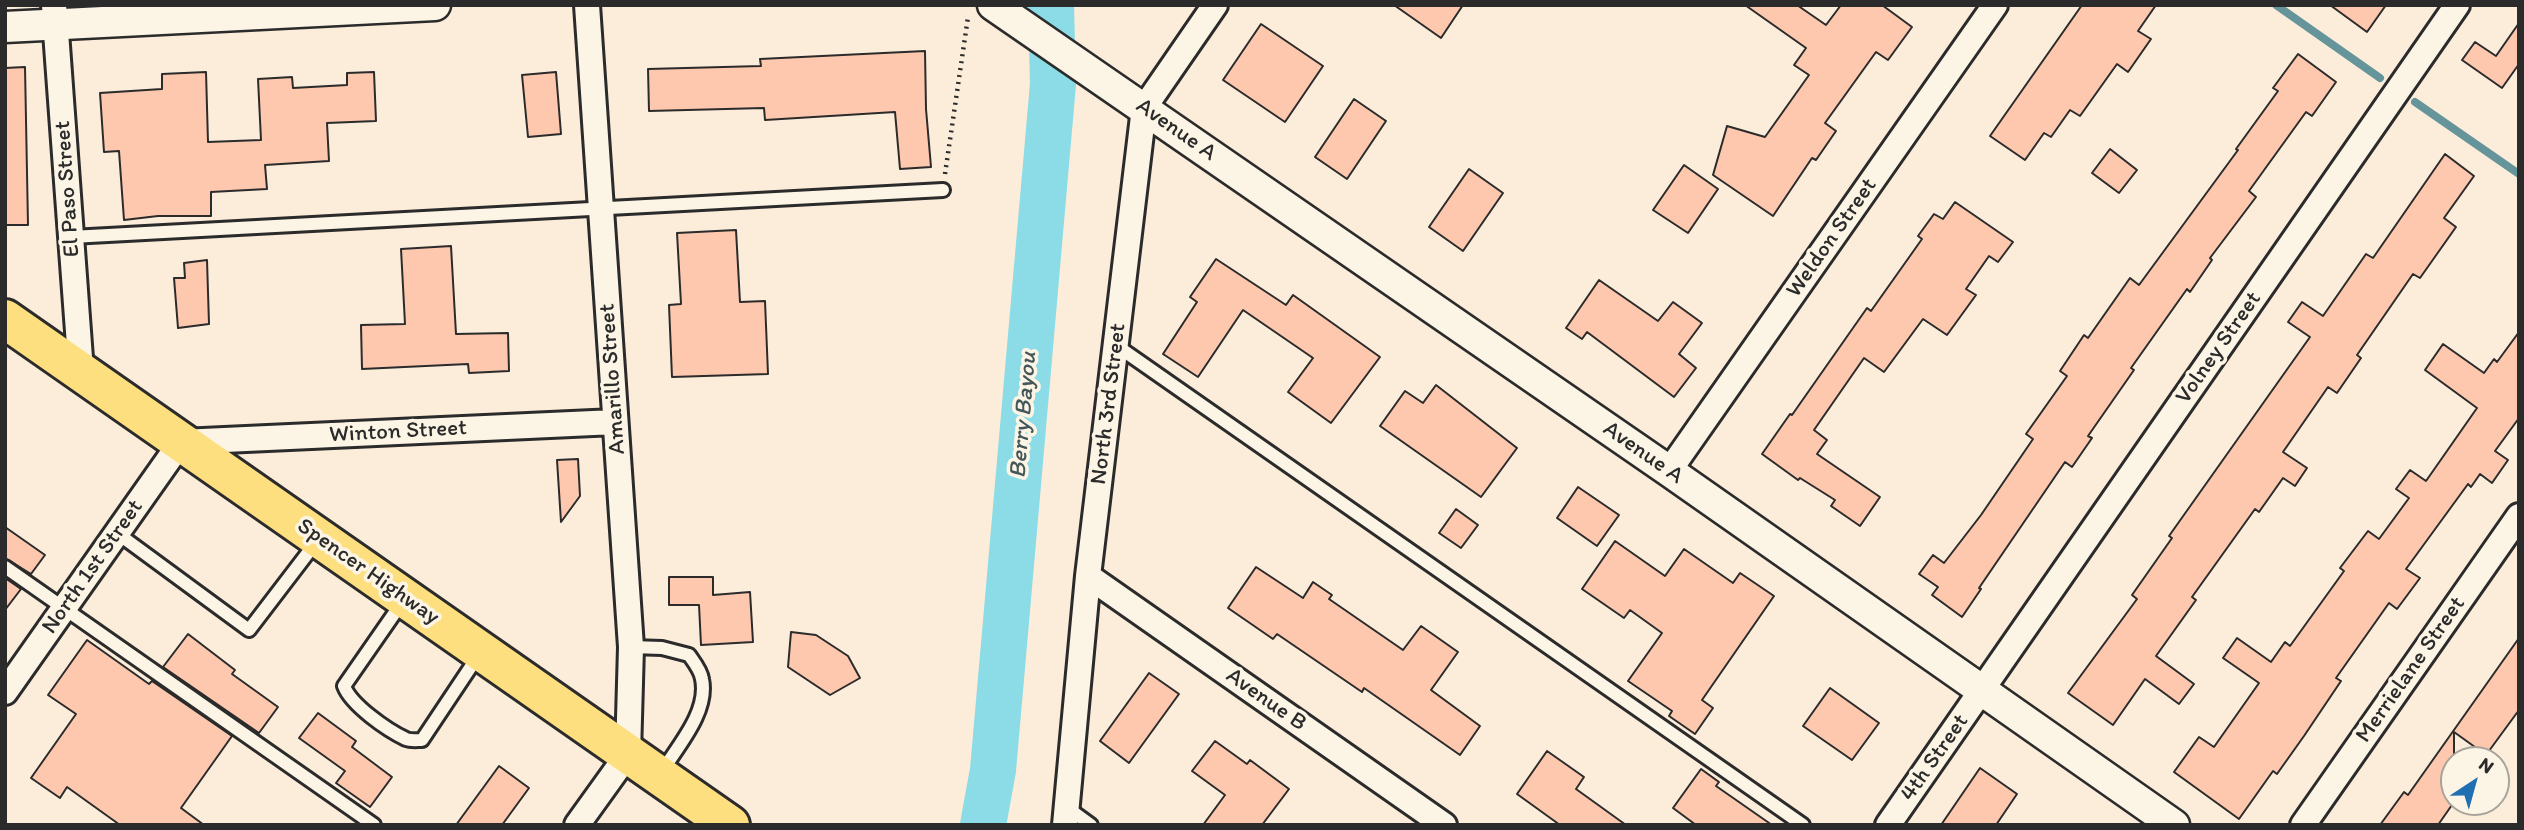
<!DOCTYPE html>
<style>
body{margin:0}
#map{position:relative;width:2524px;height:830px;overflow:hidden;background:#fcecda;font-family:Itim,sans-serif}
canvas{display:block}
.frame{position:absolute;inset:0;border:7px solid #2b2b2b;pointer-events:none}
.north{position:absolute;left:2440px;top:746px;width:70px;height:70px;box-sizing:border-box;background:#fcf5e5;border:2px solid #a8a49b;border-radius:50%;rotate:36deg;font-size:19px;font-weight:700;line-height:28px;text-align:center;color:#2b2b2b}
.north::after{content:'';display:block;margin:auto;width:24px;height:32px;background:#1f6fb2;clip-path:polygon(50% 0,100% 100%,50% 72%,0 100%)}
</style>
<div id="map">
<canvas width="2524" height="830"></canvas>
<div class="frame"></div>
<div class="north">N</div>
</div>
<script>
const g = document.querySelector('canvas').getContext('2d');
g.lineJoin = 'round';
function stroke(path, color, width, dash) {
  g.strokeStyle = color;
  g.lineWidth = width;
  g.lineCap = dash ? 'butt' : 'round';
  g.setLineDash(dash || []);
  g.stroke(path);
}
function fill(path, color) {
  g.fillStyle = color;
  g.fill(path, 'evenodd');
}
function label(font, color, halo, rows, align = 'center') {
  g.font = font + ' Itim,sans-serif';
  g.lineWidth = 7;
  g.setLineDash([]);
  g.textBaseline = 'middle';
  g.strokeStyle = halo;
  g.fillStyle = color;
  for (const [text, x, y, turn = 0] of rows) {
    g.save();
    g.translate(x, y);
    g.rotate((+turn || 0) * Math.PI / 180);
    g.textAlign = isNaN(turn) ? turn : align;
    if (halo) g.strokeText(text, 0, 0);
    g.fillText(text, 0, 0);
    g.restore();
  }
}
stroke(new Path2D(`
 M2276 5 2380 78
 M2415 102 2519 174`), '#65959b', 8);
stroke(new Path2D(`
 M983 825 993 770 1053 84 1051 5`), '#8bdce6', 46);
const building = new Path2D(`
 M1394 5H1463L1441 38Z
 M1745 5H1797L1826 25 1841 5H1882L1912 27 1888 60 1876 52 1825 123 1836 131 1816 160 1812 158 1773 216 1713 175 1727 126 1765 137 1809 75 1794 65 1806 48Z
 M2082 5H2156L2138 31 2151 39 2128 72 2117 64 2080 116 2070 110 2051 137 2044 133 2025 160 1990 136Z
 M2330 5H2386L2367 32Z
 M2519 23V64L2502 88 2462 60 2475 42 2496 56Z
 M1261 24 1323 66 1285 122 1223 80Z
 M925 51 926 109 931 167 900 169 895 112 765 120 764 108 649 111 648 69 761 66 760 59Z
 M2298 54 2336 82 2312 116 2306 112 2249 191 2256 197 2210 258 2212 260 2190 292 2187 289 2131 368 2134 370 2088 436 2092 438 2072 467 2065 462 1979 588 1981 589 1962 617 1932 595 1938 587 1919 574 1933 555 1944 563 1981 515 2033 439 2026 434 2067 376 2060 371 2084 335 2088 338 2130 278 2139 285 2238 150 2236 149 2278 91 2273 88Z
 M25 67 28 225H5V68Z
 M206 72 208 142 261 140 258 79 292 77 293 88 347 85V73L374 72 376 121 327 123 329 161 265 165 267 189 211 192V216H158L124 220 119 151 104 152 100 93 162 89V74Z
 M556 72 561 134 528 137 522 75Z
 M1354 99 1386 121 1347 179 1315 157Z
 M2110 149 2137 170 2119 193 2092 173Z
 M2445 154 2474 176 2444 218 2456 227 2420 278 2413 274 2357 355 2361 358 2337 393 2328 387 2283 452 2307 468 2295 486 2283 478 2259 512 2255 509 2192 597 2196 600 2156 656 2194 684 2179 704 2145 679 2113 725 2068 693 2137 599 2132 595 2172 538 2169 536 2310 337 2288 322 2302 302 2323 316 2366 254 2373 258Z
 M1684 165 1718 189 1688 233 1653 210Z
 M1469 169 1503 193 1463 251 1429 227Z
 M1955 202 2013 242 1998 262 1989 256 1966 289 1976 295 1947 335 1923 319 1884 372 1864 358 1814 430 1827 440 1817 454 1880 497 1860 526 1831 506 1835 500 1800 478 1798 480 1762 454 1790 414 1792 415 1867 308 1871 311 1922 239 1918 236 1934 214 1943 219Z
 M736 230 740 302 765 301 768 374 672 377 669 305 681 304 677 233Z
 M451 246 456 334 508 333 509 371 469 373 468 364 362 369 361 325 405 324 401 249Z
 M1216 259 1286 305 1293 295 1380 357 1331 423 1288 392 1313 358 1243 310 1198 377 1163 354 1197 302 1190 297Z
 M207 260 209 324 178 328 174 278H185L184 263Z
 M1599 280 1658 321 1673 302 1702 323 1679 354 1696 368 1674 397 1587 332 1582 339 1566 328Z
 M2519 332V418L2495 451 2508 460 2492 483 2480 474 2471 487 2468 484 2406 569 2420 578 2397 609 2389 603 2336 678 2341 681 2304 736 2277 774 2273 771 2239 819 2174 772 2199 737 2214 747 2259 683 2223 658 2237 638 2271 662 2285 642 2290 646 2344 571 2340 568 2368 531 2379 539 2409 498 2396 489 2410 470 2426 481 2477 408 2425 370 2443 344 2484 373 2494 359 2497 362Z
 M1436 385 1517 448 1481 497 1380 426 1405 391 1423 403Z
 M578 459 580 496 561 522 557 460Z
 M1578 487 1619 515 1597 546 1557 518Z
 M1456 509 1478 525 1461 548 1439 533Z
 M5 527 45 555 31 574 5 558Z
 M1615 541 1665 576 1684 549 1733 583 1740 573 1774 596 1702 700 1713 708 1695 734 1669 716 1672 711 1628 681 1662 633 1630 610 1624 618 1582 589Z
 M1256 567 1303 598 1313 582 1332 595 1329 599 1403 650 1421 626 1458 652 1431 690 1480 726 1460 755 1364 688 1362 692 1277 634 1273 639 1228 608Z
 M669 577H713V595L750 592 753 642 701 645 699 605H669Z
 M5 578 21 589 5 610Z
 M791 632 816 635 848 656 860 678 830 695 788 667Z
 M188 634 235 670 232 674 278 707 259 733 163 667Z
 M2519 638V710L2486 755 2454 732V802L2438 825H2380L2404 792 2408 795Z
 M87 640 149 684 152 681 232 736 181 808 204 825H120L67 787 60 798 31 778 76 714 48 695Z
 M1149 673 1179 694 1129 763 1100 741Z
 M1830 688 1879 723 1852 760 1803 726Z
 M318 713 356 741 352 747 392 777 370 807 336 783 345 771 299 738Z
 M1215 741 1247 764 1250 760 1289 789 1262 825H1203L1225 795 1192 771Z
 M1547 751 1584 777 1576 789 1626 825H1560L1517 794Z
 M499 766 529 788 502 825H456Z
 M1980 768 2017 794 1996 825H1941Z
 M1701 769 1719 782 1716 786 1772 825H1696L1673 808Z`);
fill(building, '#fdc8ae');
stroke(building, '#2b2b2b', 2);
const service = new Path2D(`
 M71 237 943 190
 M1117 346 1803 825
 M117 533 249 630 317 541
 M5 567 374 825
 M403 601 344 686C351 705 387 730 406 739 411 741 417 740 422 740L480 653
 M631 647 662 648 689 655C694 662 701 671 702 679 709 712 677 747 661 773
 M1065 806 1091 825`);
const minor = new Path2D(`
 M54 5 81 372
 M1669 471 1995 5
 M1088 576 1444 825
 M5 692 181 442 615 422
 M577 825 628 754 631 647 587 5
 M1065 825 1088 576 1144 108 1215 5
 M1888 825 2457 5
 M2303 825 2519 516`);
const tertiary = new Path2D(`
 M993 5 1669 471 2174 825
 M5 27 435 5`);
const primary = new Path2D(`
 M5 319 730 825`);
stroke(service, '#2b2b2b', 18);
stroke(minor, '#2b2b2b', 30);
stroke(tertiary, '#2b2b2b', 35);
stroke(primary, '#2b2b2b', 44);
stroke(new Path2D(`
 M945 174 968 17`), '#2b2b2b', 4.5, [2, 5]);
stroke(service, '#fcf5e5', 12);
stroke(minor, '#fcf5e5', 24);
stroke(tertiary, '#fcf5e5', 30);
stroke(primary, '#fedf80', 38);
label('23px', '#2b2b2b', '#fcf5e5', [
 ["Avenue A",1176,130,35],
 ["El Paso Street",68,189,-94],
 ["Weldon Street",1832,238,-55],
 ["Volney Street",2219,348,-55],
 ["Amarillo Street",613,379,-94],
 ["North 3rd Street",1109,404,-83],
 ["Winton Street",398,432,-3],
 ["Avenue A",1643,453,35],
 ["North 1st Street",93,567,-55],
 ["Spencer Highway",368,572,35],
 ["Merrielane Street",2411,670,-55],
 ["Avenue B",1266,700,35],
 ["4th Street",1935,758,-55]
]);
label('italic 24px', '#43575a', '#fcf5e5', [
 ["Berry Bayou",1024,415,-85]
]);
</script>
